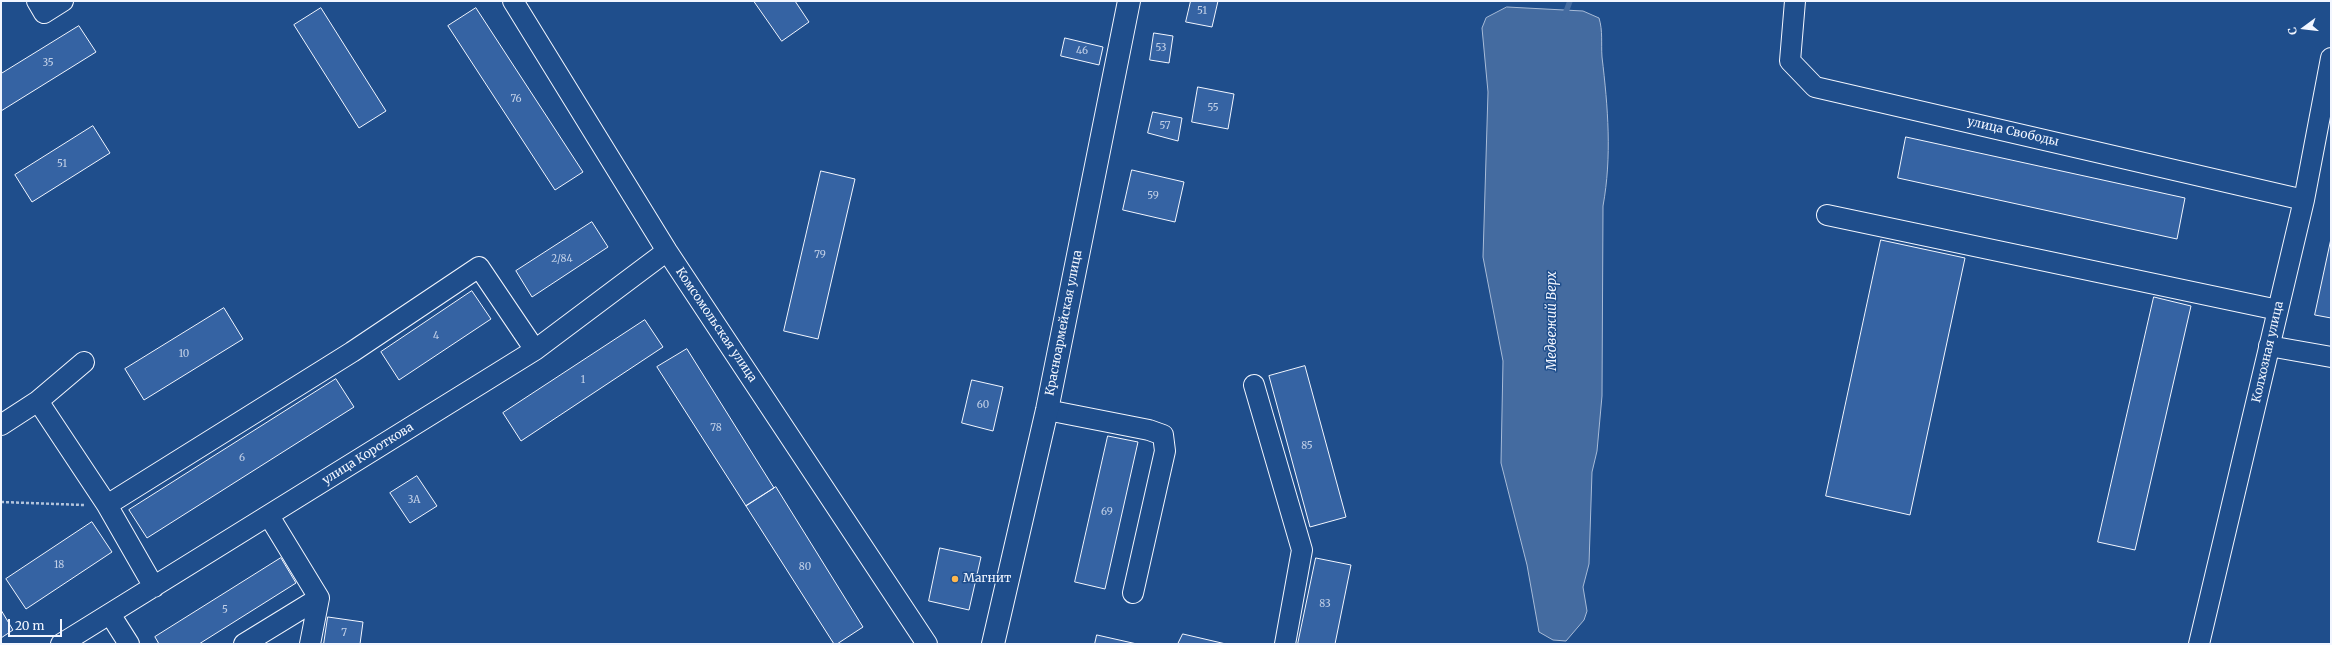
<!DOCTYPE html>
<meta charset="utf-8">
<style>
body{margin:0}
#map{position:relative;width:2332px;height:645px;overflow:hidden;background:#1f4e8c;font-family:Merriweather,serif}
canvas{display:block}
.frame{position:absolute;inset:0;border:2px solid #f2f6ff;pointer-events:none}
.north{position:absolute;left:2284px;top:8px;width:40px;height:40px;-webkit-text-stroke:3px #1f4e8c;paint-order:stroke;rotate:255deg;font-size:11px;font-weight:700;line-height:16px;text-align:center;color:#f2f6ff}
.north::after{content:'';display:block;margin:auto;width:14px;height:18px;background:#f2f6ff;clip-path:polygon(50% 0,100% 100%,50% 72%,0 100%)}
.scale{position:absolute;left:8px;top:619px;width:54px;height:18px;box-sizing:border-box;border:2px solid #f2f6ff;border-top:0;padding-left:5px;font-size:12px;line-height:14px;white-space:nowrap;color:#f2f6ff;-webkit-text-stroke:3px #1f4e8c;paint-order:stroke}
</style>
<div id="map">
<canvas width="2332" height="645"></canvas>
<div class="frame"></div>
<div class="north">С</div>
<div class="scale">20 m</div>
</div>
<script>
const g = document.querySelector('canvas').getContext('2d');
g.lineJoin = 'round';
function fill(path, color) {
  g.fillStyle = color;
  g.fill(path, 'evenodd');
}
function stroke(path, color, width, dash) {
  g.strokeStyle = color;
  g.lineWidth = width;
  g.lineCap = dash ? 'butt' : 'round';
  g.setLineDash(dash || []);
  g.stroke(path);
}
function label(font, color, halo, rows, align = 'center') {
  g.font = font + ' Merriweather,serif';
  g.lineWidth = 3;
  g.setLineDash([]);
  g.textBaseline = 'middle';
  g.strokeStyle = halo;
  g.fillStyle = color;
  for (const [text, x, y, turn = 0] of rows) {
    g.save();
    g.translate(x, y);
    g.rotate((+turn || 0) * Math.PI / 180);
    g.textAlign = isNaN(turn) ? turn : align;
    if (halo) g.strokeText(text, 0, 0);
    g.fillText(text, 0, 0);
    g.restore();
  }
}
const water = new Path2D(`
 M1507 7 1583 11 1599 18C1603 31 1601 43 1602 57 1608 107 1612 157 1603 206L1602 396 1597 451 1592 472 1589 564 1583 587 1587 611 1584 620 1566 641 1553 640 1539 632 1527 565 1501 463 1503 361 1483 257 1488 92 1482 28 1486 18Z`);
fill(water, '#446ba0');
stroke(water, '#a8bbd7', 1);
stroke(new Path2D(`
 M1564 17 1570 1`), '#446ba0', 5.5);
const building = new Path2D(`
 M754 1H795L809 22 782 41Z
 M1191 1H1218L1212 27 1186 22Z
 M321 8 386 111 359 128 294 25Z
 M476 8 583 172 555 190 448 26Z
 M79 26 96 52 1 111V74Z
 M1154 33 1173 36 1169 63 1150 60Z
 M1065 38 1103 47 1099 65 1061 56Z
 M1198 87 1234 94 1228 129 1192 122Z
 M1153 112 1182 118 1178 141 1148 133Z
 M93 126 110 153 32 202 15 175Z
 M1906 137 2185 198 2177 239 1898 178Z
 M1132 170 1184 182 1175 222 1123 210Z
 M821 171 855 179 818 339 784 331Z
 M592 222 608 247 532 297 516 271Z
 M2331 239V318L2315 315Z
 M1881 240 1965 258 1910 515 1826 496Z
 M472 291 491 319 399 380 381 352Z
 M2154 297 2191 306 2135 550 2098 542Z
 M224 308 243 339 144 400 125 369Z
 M645 320 663 347 521 441 503 413Z
 M687 349 774 488 746 506 657 367Z
 M1305 366 1346 517 1310 527 1269 376Z
 M336 379 354 407 147 538 129 510Z
 M972 380 1003 387 993 431 962 423Z
 M1108 436 1138 442 1105 589 1075 582Z
 M417 476 437 506 410 523 390 493Z
 M776 487 863 627 837 644H834L746 506Z
 M92 522 112 552 26 609 6 579Z
 M940 548 981 557 969 610 929 601Z
 M281 558 296 583 199 644H159L155 637Z
 M1316 558 1351 565 1335 644H1298Z
 M1 610 13 630 1 638Z
 M328 617 363 622 360 644H324Z
 M1183 634 1226 644H1178Z
 M1097 635 1137 644H1095Z`);
fill(building, '#3563a3');
stroke(building, '#f2f6ff', 1);
const minor = new Path2D(`
 M37 1 44 13 63 1
 M513 1 667 251 927 644
 M1795 1 1790 61 1815 87 2304 200
 M1827 215 2278 310
 M2269 346 2331 357
 M1254 385 1302 550 1285 644
 M38 401 107 505 154 587
 M1047 410 1149 430 1163 435 1165 451 1133 593
 M1 425 38 401 84 362
 M107 505 352 352 479 267 535 350
 M110 614 129 644
 M61 644 535 350 667 251
 M244 644 319 598 269 516
 M310 644 319 598
 M2199 644 2304 200 2331 58`);
const major = new Path2D(`
 M993 644 1047 410 1129 1`);
stroke(minor, '#f2f6ff', 22);
stroke(major, '#f2f6ff', 24);
stroke(new Path2D(`
 M1 502 84 505`), '#b3c4dc', 2.5, [3, 2]);
stroke(minor, '#1f4e8c', 20);
stroke(major, '#1f4e8c', 22);
for (const [x, y, r, color] of [
 [955,579,4,"#ffb74d"]
]) {
  const dot = new Path2D();
  dot.arc(x, y, r, 0, 2 * Math.PI);
  g.fillStyle = color;
  g.fill(dot);
  stroke(dot, '#1f4e8c', 1.5);
}
label('10px', '#c3d1e8', null, [
 ["51",1202,11],
 ["53",1161,48],
 ["46",1082,51],
 ["35",48,63],
 ["76",516,99],
 ["55",1213,108],
 ["57",1165,126],
 ["51",62,164],
 ["59",1153,196],
 ["79",820,255],
 ["2/84",562,259],
 ["4",436,336],
 ["10",184,354],
 ["1",583,380],
 ["60",983,405],
 ["78",716,428],
 ["85",1307,446],
 ["6",242,458],
 ["3А",414,500],
 ["69",1107,512],
 ["18",59,565],
 ["80",805,567],
 ["83",1325,604],
 ["5",225,610],
 ["7",344,633]
]);
label('12px', '#f2f6ff', '#1f4e8c', [
 ["улица Свободы",2013,132,13],
 ["Красноармейская улица",1064,323,-79],
 ["Комсомольская улица",716,325,56],
 ["Колхозная улица",2268,352,-77],
 ["улица Короткова",368,454,-32]
]);
label('12px', '#f2f6ff', '#1f4e8c', [
 ["Магнит",963,579]
], 'left');
label('italic 13px', '#f2f6ff', '#1f4e8c', [
 ["Медвежий Верх",1552,321,-90]
]);
</script>
